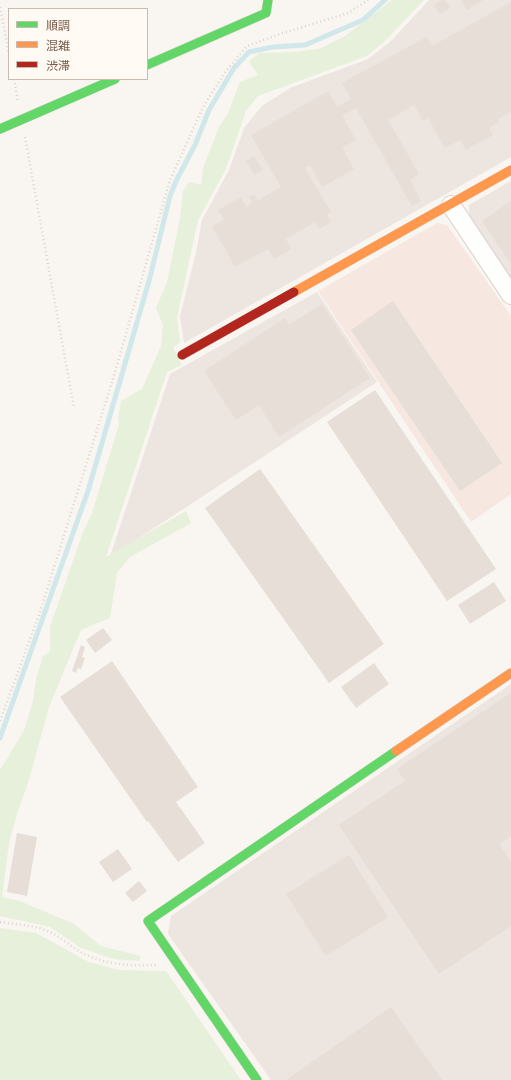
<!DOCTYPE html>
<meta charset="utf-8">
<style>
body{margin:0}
#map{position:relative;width:511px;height:1080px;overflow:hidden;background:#f9f5f0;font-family:Roboto,"Noto Sans JP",sans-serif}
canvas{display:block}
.legend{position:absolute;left:8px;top:8px;width:140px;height:72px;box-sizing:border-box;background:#fffaf3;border:1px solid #cabbb1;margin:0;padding:5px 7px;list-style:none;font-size:12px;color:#7a5c4d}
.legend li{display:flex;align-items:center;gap:8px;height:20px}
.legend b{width:20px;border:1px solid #cabbb1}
</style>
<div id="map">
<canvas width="511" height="1080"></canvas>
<ul class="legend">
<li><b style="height:5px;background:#63d668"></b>順調</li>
<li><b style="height:5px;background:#ff974d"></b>混雑</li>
<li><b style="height:5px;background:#b3261e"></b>渋滞</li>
</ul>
</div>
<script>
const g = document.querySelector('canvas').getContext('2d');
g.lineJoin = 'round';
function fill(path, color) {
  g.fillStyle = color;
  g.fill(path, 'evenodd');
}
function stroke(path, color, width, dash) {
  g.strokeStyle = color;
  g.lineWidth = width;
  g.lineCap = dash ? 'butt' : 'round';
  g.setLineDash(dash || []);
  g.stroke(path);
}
fill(new Path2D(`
 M437 223 447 225 511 316V494L471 522 318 291Z`), '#f6e8e1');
fill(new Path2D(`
 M429 0H511V157L184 343 180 316 196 253 202 220 229 170 244 128 262 106 290 88 368 59 391 41Z
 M511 181V280L469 217V205Z
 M317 292 377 382 110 557 170 374Z
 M511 684V1080H271L168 934 171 916Z`), '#ede5e0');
fill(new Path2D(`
 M392 0H424L385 41 367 56 258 96 246 111 226 169 198 220 177 318 180 342 173 348 182 365 167 372 106 557 186 511 191 523 130 557 117 573 110 618 81 630 49 707 28 783 17 814 9 843 2 897 20 901 74 924 101 946 141 956 139 961 114 959 81 948 50 927 0 916V769L7 759 24 730 33 701 36 679 43 656 50 652V627L83 532 92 513 119 424 118 418 121 401 142 389 161 346 163 325 156 308 167 282 180 218 183 191 189 182 201 185 203 168 219 127 228 113 240 82 258 75 249 62 259 53 295 52 319 49 345 36Z
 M0 928 36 933 89 962 118 970 166 971 241 1080H0Z`), '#e7f0db');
stroke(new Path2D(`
 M0 738 88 491 149 281 170 196 176 181 195 145 209 110 234 68 249 52 273 47 305 45 363 20 385 0`), '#d0e8ea', 5);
fill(new Path2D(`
 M443 0H445L450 8 440 14 434 5Z
 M461 0H483L467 10Z
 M511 2V112L498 119 499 122 489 128 493 135 466 150 460 140 445 148 428 118 423 121 414 105 388 120 419 174 410 180 421 201 412 206 356 108 342 116 356 140 342 148 354 169 322 187 310 165 305 168 331 212 327 215 331 222 319 229 315 222 286 239 291 249 274 259 268 249 235 267 212 226 224 220 218 210 241 197 246 207 252 203 249 197 254 194 258 200 281 187 251 135 328 91 337 107 351 99 342 83 426 37 432 46Z
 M254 156 263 170 254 175 246 161Z
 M511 201V264L482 221Z
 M393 301 502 463 460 491 351 330Z
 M322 304 370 378 279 437 259 405 236 420 204 371 285 318 289 325Z
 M375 390 496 569 447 601 327 422Z
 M260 469 384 644 329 683 205 508Z
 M494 582 506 601 470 624 458 605Z
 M103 628 112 640 95 653 86 640Z
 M81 645 85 647 82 657 85 658 81 669 78 668 76 673 72 671Z
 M112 661 198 787 176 802 205 843 178 862 148 821 147 822 60 697Z
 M374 663 389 684 356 708 341 687Z
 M511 693V836L499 844 511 862V926L439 974 339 825 405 781 397 769Z
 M17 833 37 837 27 896 7 892Z
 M118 849 132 869 113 882 99 862Z
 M349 855 388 917 326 956 286 894Z
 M139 881 147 891 133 902 125 893Z
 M391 1007 442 1080H286Z`), '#e6ded7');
const street = new Path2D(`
 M451 205 511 295`);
const fast = new Path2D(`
 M147 65 266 13 268 0
 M0 129 115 79
 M257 1080 148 921 396 751`);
const slow = new Path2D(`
 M294 292 511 170
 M396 751 511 673`);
const jam = new Path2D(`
 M182 355 294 292`);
stroke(street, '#d7d1cb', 20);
stroke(fast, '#d9d2cb', 10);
stroke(slow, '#d9d2cb', 10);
stroke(jam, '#d9d2cb', 10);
stroke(new Path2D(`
 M0 7 9 54
 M14 79 18 101
 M25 137 74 408
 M0 721 39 615 113 379 170 180 203 107 226 71 247 46 277 35 348 13 368 0
 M0 922C14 924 29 925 42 929 56 933 65 942 76 949 101 965 128 966 156 965`), '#dcd5d0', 2.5, [1, 3]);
stroke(street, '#fefefd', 18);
stroke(fast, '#63d668', 9);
stroke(slow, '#ff974d', 9);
stroke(jam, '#b3261e', 9);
</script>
